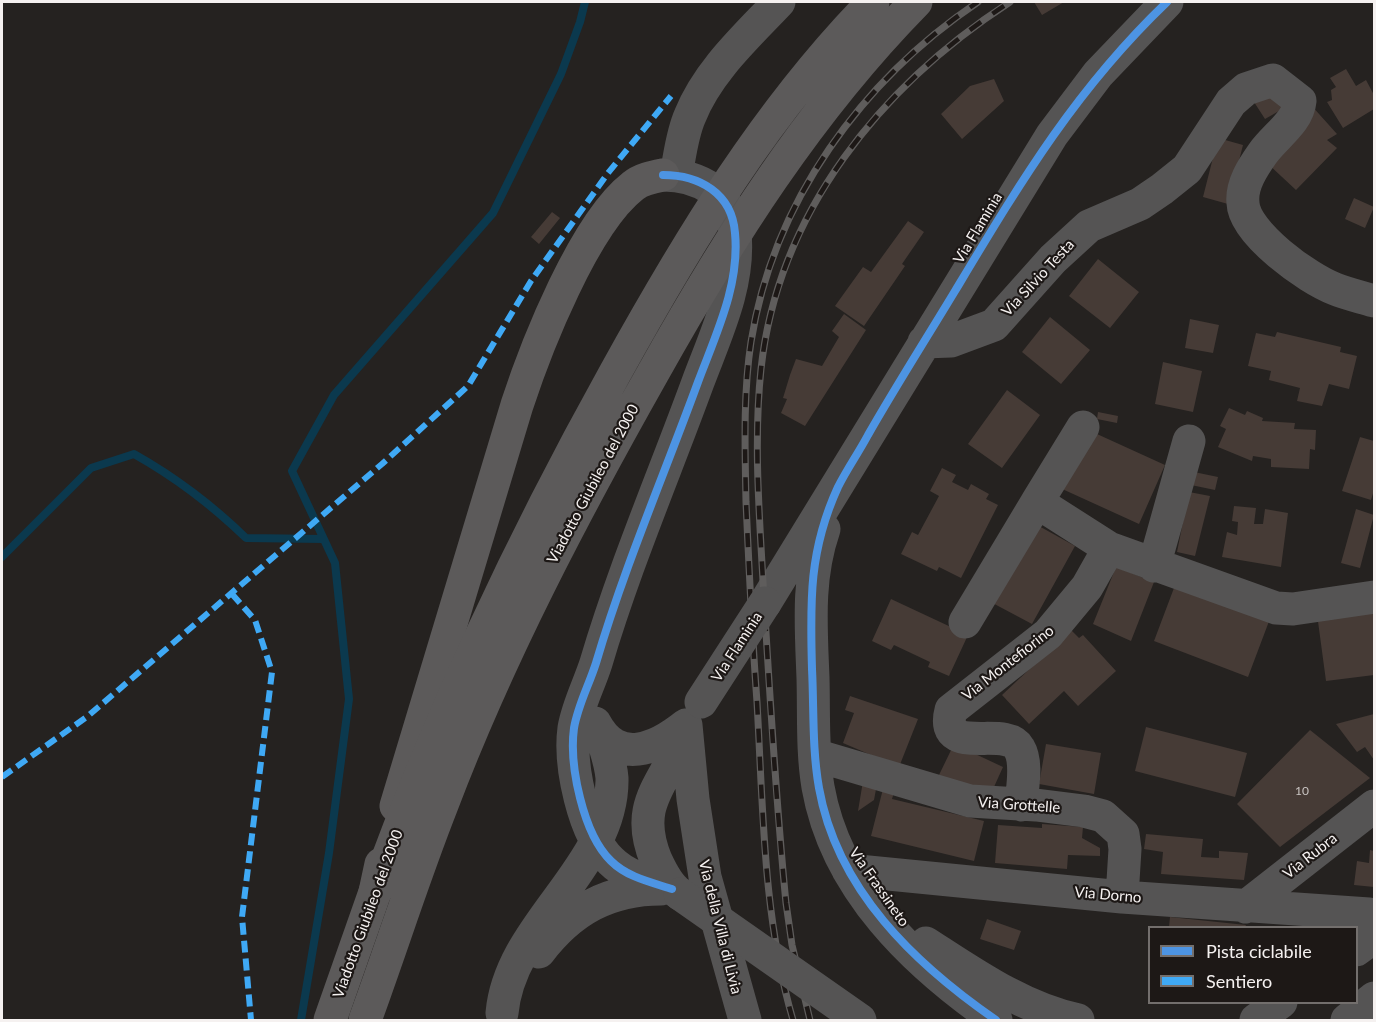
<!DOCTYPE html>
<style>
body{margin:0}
#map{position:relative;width:1376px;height:1022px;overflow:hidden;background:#252220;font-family:Lato,sans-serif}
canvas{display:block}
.frame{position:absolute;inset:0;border:3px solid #f5f1f0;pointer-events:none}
.legend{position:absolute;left:1148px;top:926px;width:210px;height:78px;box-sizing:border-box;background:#1d1816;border:2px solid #736f6d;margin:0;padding:8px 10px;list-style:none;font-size:18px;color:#f5f1f0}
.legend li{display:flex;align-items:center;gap:12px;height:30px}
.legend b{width:30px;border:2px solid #736f6d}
</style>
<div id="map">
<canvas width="1376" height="1022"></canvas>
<div class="frame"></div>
<ul class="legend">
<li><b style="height:8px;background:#4d94e3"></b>Pista ciclabile</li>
<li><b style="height:8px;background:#3fa9f5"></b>Sentiero</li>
</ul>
</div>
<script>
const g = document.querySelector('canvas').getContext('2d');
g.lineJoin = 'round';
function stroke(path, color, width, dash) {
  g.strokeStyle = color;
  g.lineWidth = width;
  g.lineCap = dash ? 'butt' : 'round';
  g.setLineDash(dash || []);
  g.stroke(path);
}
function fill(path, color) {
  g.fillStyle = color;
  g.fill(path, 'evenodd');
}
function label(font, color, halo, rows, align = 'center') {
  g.font = font + ' Lato,sans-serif';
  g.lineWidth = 4.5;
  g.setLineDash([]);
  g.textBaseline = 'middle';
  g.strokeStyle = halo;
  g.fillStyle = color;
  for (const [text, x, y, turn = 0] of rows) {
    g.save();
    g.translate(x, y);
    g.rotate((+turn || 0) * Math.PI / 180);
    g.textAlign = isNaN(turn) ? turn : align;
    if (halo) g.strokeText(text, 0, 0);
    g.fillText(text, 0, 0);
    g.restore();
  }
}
stroke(new Path2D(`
 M2 557 91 468 134 454C175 477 212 505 246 538L323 539
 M301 1020 329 853 349 699 335 563 292 471 334 395 493 213 561 74 580 22 585 2`), '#0b394e', 8);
fill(new Path2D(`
 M1034 2H1064L1042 15Z
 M1346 69 1356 86 1366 80 1374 95V109L1343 128 1327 102 1332 100 1331 90 1336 87 1330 78Z
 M994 79 1004 101 962 139 941 114 970 86Z
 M1276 89 1286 107 1265 119 1254 102Z
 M1311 105 1337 134 1327 140 1337 148 1296 190 1267 163Z
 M1218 138 1243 145 1228 204 1203 197Z
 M1354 198 1374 207 1365 228 1345 219Z
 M552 212 560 218 539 244 531 237Z
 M908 221 924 232 902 264 905 266 864 326 835 306 863 267 871 272Z
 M1098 259 1139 292 1110 328 1069 296Z
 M844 314 866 330 805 426 781 413 787 399 783 398 790 375 796 359 822 366 839 337 832 331Z
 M1050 317 1090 350 1061 384 1022 352Z
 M1190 319 1219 325 1213 353 1185 348Z
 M1277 332 1341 347 1340 352 1357 356 1349 389 1329 384 1322 406 1297 401 1300 388 1269 380 1271 371 1248 366 1256 333 1275 337Z
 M1163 362 1202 371 1193 412 1155 404Z
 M1007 390 1040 415 1002 468 968 444Z
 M1229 408 1245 415 1247 411 1263 418 1262 421 1295 423 1294 429 1316 430 1315 450 1310 449 1309 469 1271 467V459L1253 456 1252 461 1218 447 1226 429 1220 426Z
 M1098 412 1118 416 1117 423 1097 419Z
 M1086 429 1165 465 1139 524 1060 488Z
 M1360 437 1374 441V490L1371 500 1342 491Z
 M942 468 956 475 952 482 968 490 971 484 989 494 986 499 998 505 961 578 939 567 937 571 901 554 912 532 918 535 939 496 930 491Z
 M1194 472 1218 477 1215 490 1191 485Z
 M1189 492 1210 496 1195 556 1177 552Z
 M1234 506 1256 508 1254 524H1263L1265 509 1288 513 1281 567 1222 557 1227 532 1237 535 1238 522 1232 521Z
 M1356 509 1374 515 1360 568 1341 563Z
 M1028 520 1075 546 1032 624 985 599Z
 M1116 567 1154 582 1131 641 1093 624Z
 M1177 580 1271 616 1248 677 1154 641Z
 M891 599 968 635 949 676 928 667 930 662 894 645 891 650 872 641Z
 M1374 607V675L1326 681 1317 614Z
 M1071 630 1079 638 1083 635 1116 671 1078 706 1064 691 1029 724 1002 695Z
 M850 696 918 719 899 767 843 743 854 713 845 710Z
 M1374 714V760L1365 747 1357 752 1336 724Z
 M1146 727 1247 753 1235 797 1135 771Z
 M1310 730 1370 778 1280 847 1237 804Z
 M954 744 1003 767 989 798 939 775Z
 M1046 744 1101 753 1094 794 1039 784Z
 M863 781 877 784 874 800 858 811Z
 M884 785 895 789 892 799 984 821 974 861 871 836Z
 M1042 824 1083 827 1082 838 1100 848V856L1068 855 1067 869 995 863 998 825 1042 828Z
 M1146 834 1203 839 1201 857 1219 858V851L1248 853 1244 880 1161 874 1163 852 1144 849Z
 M1370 850 1374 851V887L1354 885 1357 861 1369 863Z
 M1170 917 1246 925 1245 927H1169Z
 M987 919 1021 931 1014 950 980 939Z`), '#463b36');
stroke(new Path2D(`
 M663 175C699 175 732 193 735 233 740 285 716 334 698 382 664 475 624 568 596 663 589 685 578 705 574 728 569 765 583 834 611 861 627 877 650 882 672 889
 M676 175C680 155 682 134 690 116 708 71 747 36 779 2
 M924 342 951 341 994 325 1053 259 1089 226 1140 204 1162 189 1187 169 1231 102 1246 89 1273 80 1300 101C1298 122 1275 136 1263 153 1253 167 1241 185 1243 203 1244 233 1308 279 1335 289 1347 294 1361 297 1374 301
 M1083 427 1037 502 1109 548 1276 608 1293 609 1374 597
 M824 529C807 578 811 626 813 678 814 714 812 751 818 787 836 889 915 964 996 1020
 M1154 566 1189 441
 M765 603 1052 135 1098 74 1167 2
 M965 622 1037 502
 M595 723C618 766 656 749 686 725
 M686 725 693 799 705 877 745 1020
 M815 755 970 801 1036 805 1084 811 1103 816 1123 834 1125 849 1122 897
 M1021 805C1022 788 1028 763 1019 748 1006 724 938 759 951 710L1048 634 1087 587 1109 548
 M848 870 1122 897 1369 914
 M680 894C669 887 662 873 656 860 631 799 670 782 685 729
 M1245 907 1374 806
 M926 943C974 974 1022 1008 1078 1020
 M1356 950 1374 937
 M539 952C571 910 609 889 661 889
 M502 1013C510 923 614 868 612 778 611 763 605 748 601 733
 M1256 1020 1281 1002
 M1347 1020 1374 998`), '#555454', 33);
stroke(new Path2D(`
 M396 806 517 405C536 347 584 224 633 186 641 179 652 177 663 175
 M330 1020 375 892 381 864`), '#5c5a5a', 33);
const rail = new Path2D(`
 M793 1020C763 918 763 807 757 702 752 635 749 569 746 502 745 450 743 394 751 342 773 202 862 80 978 2
 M810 1020 792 945 786 903C776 802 770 700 764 599 760 523 753 445 761 369 778 212 882 85 1010 2`);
stroke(rail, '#5f5d5c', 7);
stroke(rail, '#1d1816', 4.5, [14]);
stroke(new Path2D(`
 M701 702 765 603
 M680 894 860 1020`), '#555454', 33);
stroke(new Path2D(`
 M375 892C441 712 522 540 615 373 688 241 767 110 873 2
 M365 1020C391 949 414 876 442 805 499 655 574 513 653 373 728 239 808 112 916 2`), '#5c5a5a', 33);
stroke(new Path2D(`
 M232 594 255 620 272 672 242 917 251 1020
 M2 777 88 716 382 464 468 386 531 281 608 173 671 96`), '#3fa9f5', 6, [12, 6]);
stroke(new Path2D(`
 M663 175C699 175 732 193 735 233 740 285 716 334 698 382 664 475 624 568 596 663 589 685 578 705 574 728 569 765 583 834 611 861 627 877 650 882 672 889
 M996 1020C915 964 837 890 819 788 812 749 814 708 812 669 810 601 809 550 838 487 847 469 859 452 868 435 896 386 926 339 955 291 1020 183 1075 90 1167 2`), '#4d94e3', 8);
label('12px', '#c9c4c2', null, [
 ["10",1302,791]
]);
label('15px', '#f5f1f0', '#1d1816', [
 ["Via Flaminia",978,228,-59],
 ["Via Silvio Testa",1038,278,-47],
 ["Viadotto Giubileo del 2000",593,484,-62],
 ["Via Flaminia",737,647,-57],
 ["Via Montefiorino",1008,663,-38],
 ["Via Grottelle",1019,805,4],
 ["Via Rubra",1310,856,-38],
 ["Via Frassineto",879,887,55],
 ["Via Dorno",1108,895,5],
 ["Viadotto Giubileo del 2000",368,914,-70],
 ["Via della Villa di Livia",720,927,76]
]);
</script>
